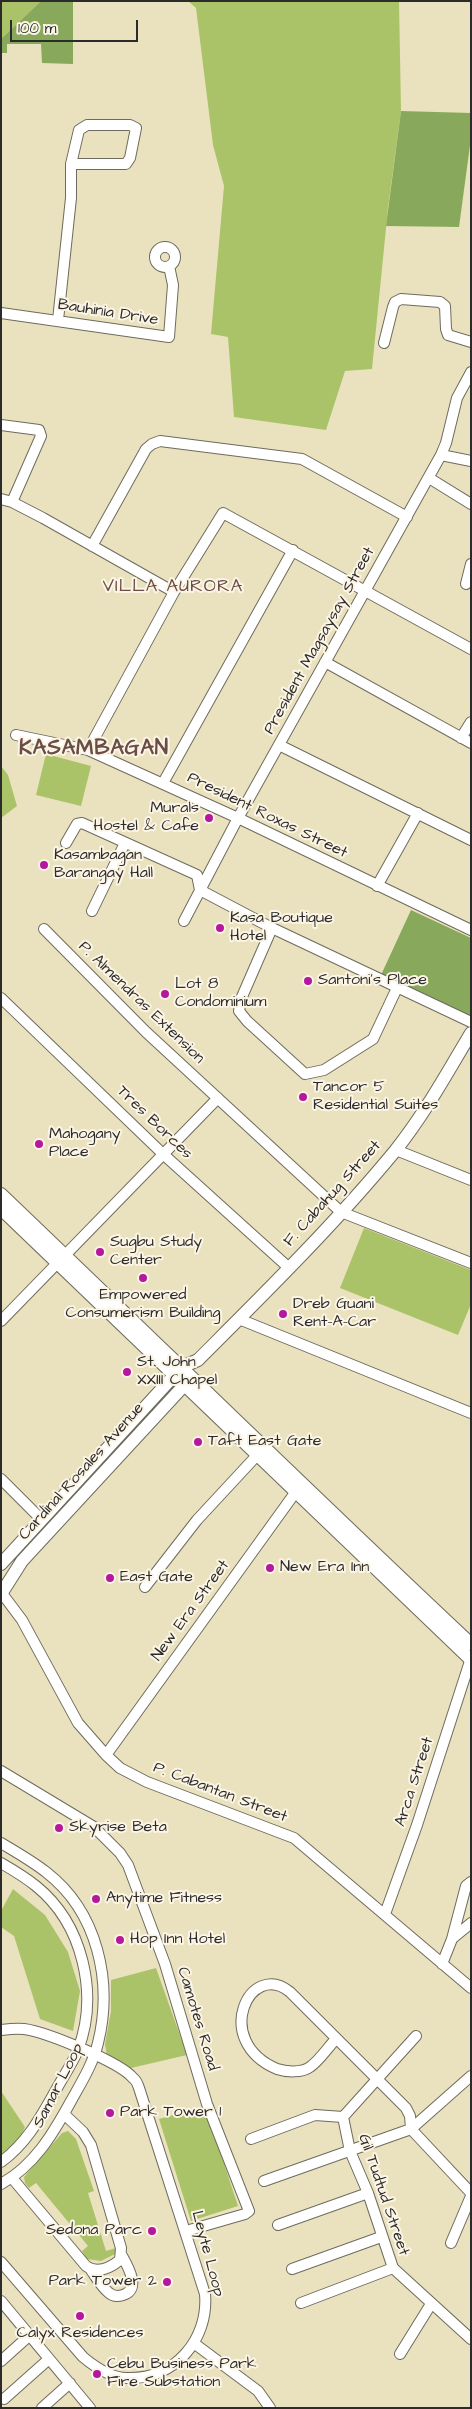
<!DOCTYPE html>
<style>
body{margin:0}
#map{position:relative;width:472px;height:2409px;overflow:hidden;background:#eae2be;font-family:"Architects Daughter",sans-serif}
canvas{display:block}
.frame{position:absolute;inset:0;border:2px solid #2b2b2b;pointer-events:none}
.scale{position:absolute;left:10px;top:20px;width:128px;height:22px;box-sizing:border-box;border:2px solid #2b2b2b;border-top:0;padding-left:6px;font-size:15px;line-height:18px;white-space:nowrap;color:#2b2b2b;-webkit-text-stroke:4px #fcf5e5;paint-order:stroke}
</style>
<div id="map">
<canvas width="472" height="2409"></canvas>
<div class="frame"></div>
<div class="scale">100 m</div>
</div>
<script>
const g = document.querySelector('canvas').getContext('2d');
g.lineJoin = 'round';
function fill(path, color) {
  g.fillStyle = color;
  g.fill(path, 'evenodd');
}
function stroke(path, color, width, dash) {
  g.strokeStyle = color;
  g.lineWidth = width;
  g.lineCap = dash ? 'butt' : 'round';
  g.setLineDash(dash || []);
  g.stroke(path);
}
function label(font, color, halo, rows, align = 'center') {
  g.font = font + ' "Architects Daughter",sans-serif';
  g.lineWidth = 4;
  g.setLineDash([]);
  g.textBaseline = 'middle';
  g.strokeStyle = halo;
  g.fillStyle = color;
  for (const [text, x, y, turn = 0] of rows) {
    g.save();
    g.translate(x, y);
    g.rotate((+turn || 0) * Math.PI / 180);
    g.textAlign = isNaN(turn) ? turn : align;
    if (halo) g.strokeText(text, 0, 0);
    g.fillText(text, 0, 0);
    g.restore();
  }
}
fill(new Path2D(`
 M1 1H41L1 39Z
 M188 1H399L401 111 388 208 372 369 345 371 326 430 234 417 228 337 211 334 224 186 213 145 196 8Z
 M46 754 91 766 81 806 36 795Z
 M1 766 8 775 17 806 1 818Z
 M364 1228 471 1270V1304L458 1335 340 1288Z
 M13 1889 45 1915 68 1952 80 1991 73 2031 40 2019 14 1936 1 1927V1911Z
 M156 1968 187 2055 131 2068 107 2057 105 2044 111 2011V1980Z
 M1 2091 25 2127 18 2143 1 2154Z
 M205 2106 238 2206 191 2221 159 2119Z
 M68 2131 76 2139 94 2191 88 2193 106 2251 116 2248 115 2254 101 2261 87 2259 82 2251 88 2246 36 2183 29 2188 25 2183 24 2177 62 2133Z`), '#abc368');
fill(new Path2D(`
 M41 1H73V64L42 63 41 44H7V53H1V39Z
 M401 111 471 113V138L459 227 386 226Z
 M411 910 471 938V1018L381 975Z`), '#88a95c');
const minor = new Path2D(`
 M155 257a10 10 0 1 1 20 0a10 10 0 1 1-20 0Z
 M1 313 169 337 173 285 169 266
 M58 320 71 198V164L79 130 87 125H130L136 128 130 158 126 164H71
 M384 343 393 307 395 302 401 299 440 302 445 306 446 329 448 335 471 342
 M1 425 39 430 41 436 12 502
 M441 455 471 461
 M429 478 471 504
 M1 499 12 502 43 518 174 592
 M92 546 146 449 152 444 160 441 302 459 407 517
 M466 584 471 564
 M325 662 471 743
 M16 735 88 750 238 818 471 930
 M461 738 471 722
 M279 745 471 840
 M88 750 174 592 223 513 471 649
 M163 783 293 550
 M66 843 77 824 82 823 197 875 200 890 272 928 471 1022
 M377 886 418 813
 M92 911 125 843
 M184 921 238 818 441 455 446 443 457 398 471 372
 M272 928 241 999 239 1011 247 1021 305 1074 324 1070 373 1039 397 988
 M44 929 146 1032 341 1212 471 1263
 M1 998 163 1154 288 1267
 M396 1150 471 1180
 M239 1319 471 1413
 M1 1321 218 1098
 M1 1479 41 1519
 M145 1587 197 1520 261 1451
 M1 1592 22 1620 78 1723 106 1755 120 1768 147 1782 294 1838 471 1988
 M106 1755 300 1486
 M1 1771 94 1827 120 1853 128 1865 165 1964 207 2104 249 2211 245 2214 186 2231
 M1 1843C16 1852 32 1861 46 1872 98 1912 113 1982 98 2043 93 2064 81 2083 71 2101 53 2134 34 2166 1 2184
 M1 1863C13 1870 25 1877 36 1886 83 1924 99 1994 78 2050 72 2064 63 2077 56 2090 40 2118 27 2143 1 2162
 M385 1914 417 1825 471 1658
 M453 1938 471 1923
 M442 1964 452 1939 466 1886 471 1882
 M1 2030C9 2029 17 2028 24 2029 46 2032 120 2062 133 2078 136 2080 138 2085 139 2088L205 2294C209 2339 175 2380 127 2378 111 2378 95 2367 83 2357L1 2262
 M336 2039C328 2047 320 2060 310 2067 302 2073 286 2072 277 2069 211 2041 250 1959 290 1992L406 2108 410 2116 411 2129 471 2193
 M343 2117 350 2151 368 2193 393 2268 471 2339
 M343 2117 416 2036
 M251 2139 315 2115 343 2117
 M12 2178 86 2266C97 2274 110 2268 120 2260L121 2248 91 2145 83 2132 64 2114
 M264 2181 411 2129 471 2076
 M278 2225 368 2193
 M451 2243 471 2196
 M292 2269 381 2237
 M91 2270C96 2277 101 2286 108 2292 112 2296 117 2297 123 2295 142 2289 127 2265 121 2254
 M1 2301 90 2408
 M301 2303 393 2268
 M195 2344 258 2391 270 2408
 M400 2354 431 2304
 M1 2361 30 2335
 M4 2399 49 2359
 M42 2408 70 2383`);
const major = new Path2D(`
 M1 1194C158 1344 313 1496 471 1644
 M1 1209 471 1660
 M1 1564 182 1367 198 1360C265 1293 334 1225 395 1151 424 1115 447 1073 471 1033
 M1 1594 22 1561 190 1379`);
stroke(minor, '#6e6b5e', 12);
stroke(major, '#6e6b5e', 14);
stroke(minor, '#fff', 10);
stroke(major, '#fff', 12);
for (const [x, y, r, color] of [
 [209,818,5,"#b5179e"],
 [44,865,5,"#b5179e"],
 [220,928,5,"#b5179e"],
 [308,981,5,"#b5179e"],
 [165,994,5,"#b5179e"],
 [303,1097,5,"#b5179e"],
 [39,1144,5,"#b5179e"],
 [100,1252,5,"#b5179e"],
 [143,1278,5,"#b5179e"],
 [283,1314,5,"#b5179e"],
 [127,1372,5,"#b5179e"],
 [198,1442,5,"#b5179e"],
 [270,1568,5,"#b5179e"],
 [110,1578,5,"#b5179e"],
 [59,1828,5,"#b5179e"],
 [96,1899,5,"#b5179e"],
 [120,1940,5,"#b5179e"],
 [110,2113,5,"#b5179e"],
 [152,2231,5,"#b5179e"],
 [167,2282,5,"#b5179e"],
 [80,2316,5,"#b5179e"],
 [97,2374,5,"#b5179e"]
]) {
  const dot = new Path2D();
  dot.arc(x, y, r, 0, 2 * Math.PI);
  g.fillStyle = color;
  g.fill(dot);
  stroke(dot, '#fcf5e5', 2);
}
label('16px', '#2b2b2b', '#fcf5e5', [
 ["Bauhinia Drive",108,313,9],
 ["President Magsaysay Street",320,641,-61],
 ["President Roxas Street",267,816,26],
 ["P. Almendras Extension",141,1003,44],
 ["Tres Borces",154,1123,44],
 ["F. Cabahug Street",333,1194,-48],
 ["Cardinal Rosales Avenue",82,1472,-48],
 ["New Era Street",191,1611,-54],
 ["Arca Street",415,1782,-72],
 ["P. Cabantan Street",220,1793,21],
 ["Camotes Road",197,2019,73],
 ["Samar Loop",59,2086,-63],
 ["Gil Tudtud Street",383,2195,71],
 ["Leyte Loop",207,2254,75]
]);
label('16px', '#2b2b2b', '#fcf5e5', [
 ["Murals",199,809,"right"],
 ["Hostel & Cafe",199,827,"right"],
 ["Kasambagan",54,856],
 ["Barangay Hall",54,874],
 ["Kasa Boutique",230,919],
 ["Hotel",230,937],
 ["Santoni's Place",318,981],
 ["Lot 8",175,985],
 ["Condominium",175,1003],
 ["Tancor 5",313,1088],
 ["Residential Suites",313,1106],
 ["Mahogany",49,1135],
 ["Place",49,1153],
 ["Sugbu Study",110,1243],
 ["Center",110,1261],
 ["Empowered",143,1296,"center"],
 ["Consumerism Building",143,1314,"center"],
 ["Dreb Guani",293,1305],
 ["Rent-A-Car",293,1323],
 ["St. John",137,1363],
 ["XXIII Chapel",137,1381],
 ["Taft East Gate",208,1442],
 ["New Era Inn",280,1568],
 ["East Gate",120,1578],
 ["Skyrise Beta",69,1828],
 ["Anytime Fitness",106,1899],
 ["Hop Inn Hotel",130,1940],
 ["Park Tower 1",120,2113],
 ["Sedona Parc",142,2231,"right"],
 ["Park Tower 2",157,2282,"right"],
 ["Calyx Residences",80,2334,"center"],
 ["Cebu Business Park",107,2365],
 ["Fire Substation",107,2383]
], 'left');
g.letterSpacing = '1px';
label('18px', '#6b4d47', '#fcf5e5', [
 ["VILLA AURORA",173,587]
]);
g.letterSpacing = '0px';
g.letterSpacing = '1px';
label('bold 21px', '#6b4d47', '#fcf5e5', [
 ["KASAMBAGAN",94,750]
]);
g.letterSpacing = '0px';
</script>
